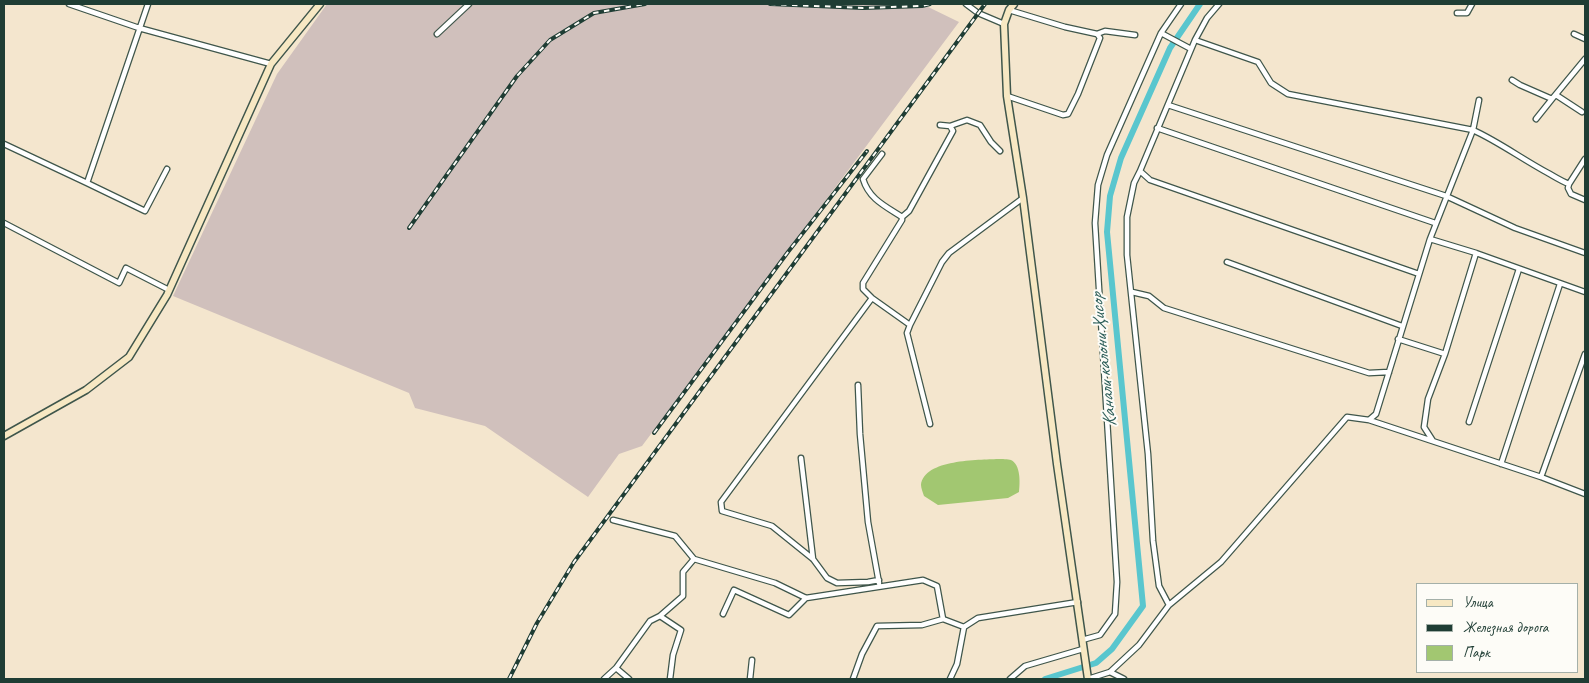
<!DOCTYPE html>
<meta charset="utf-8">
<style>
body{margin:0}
#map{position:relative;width:1589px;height:683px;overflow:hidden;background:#f4e6ce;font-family:Caveat,sans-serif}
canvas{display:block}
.frame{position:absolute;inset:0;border:5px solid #1f3d34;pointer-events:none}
.legend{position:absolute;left:1416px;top:583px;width:162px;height:90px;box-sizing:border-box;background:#fdfcf7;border:1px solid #a4b0a9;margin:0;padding:6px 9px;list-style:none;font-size:15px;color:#1f3d34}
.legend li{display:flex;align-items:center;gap:10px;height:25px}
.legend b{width:25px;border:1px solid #a4b0a9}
</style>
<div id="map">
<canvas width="1589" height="683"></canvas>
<div class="frame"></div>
<ul class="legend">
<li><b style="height:6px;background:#f7e8c3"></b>Улица</li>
<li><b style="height:6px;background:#1f3d34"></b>Железная дорога</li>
<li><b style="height:14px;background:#a2c771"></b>Парк</li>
</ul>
</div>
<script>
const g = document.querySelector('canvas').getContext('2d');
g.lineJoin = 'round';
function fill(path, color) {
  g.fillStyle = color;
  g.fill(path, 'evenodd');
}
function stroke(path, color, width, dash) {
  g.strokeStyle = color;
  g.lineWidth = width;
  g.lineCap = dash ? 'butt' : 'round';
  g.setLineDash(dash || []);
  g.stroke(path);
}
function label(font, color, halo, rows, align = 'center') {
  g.font = font + ' Caveat,sans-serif';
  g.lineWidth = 4;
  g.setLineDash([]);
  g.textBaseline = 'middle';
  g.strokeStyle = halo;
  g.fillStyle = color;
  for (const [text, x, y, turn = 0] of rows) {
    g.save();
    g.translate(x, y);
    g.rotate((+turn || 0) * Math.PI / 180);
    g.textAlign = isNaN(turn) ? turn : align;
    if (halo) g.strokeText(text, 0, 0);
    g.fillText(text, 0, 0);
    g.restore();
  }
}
fill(new Path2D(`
 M327 4H922L959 22 642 446 619 454 588 497 485 426 415 408 409 393 173 296 277 74Z`), '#d0c0bc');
fill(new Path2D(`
 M998 459C1002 459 1008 459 1011 460 1021 465 1020 483 1019 492L1008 498 938 505 924 496C923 493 921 488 921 485 924 459 979 460 998 459Z`), '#a2c771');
stroke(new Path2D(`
 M1045 679 1096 663 1112 649 1143 606 1107 232 1110 196 1121 158 1170 48 1200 4`), '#59c6ce', 6);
const minor = new Path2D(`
 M69 4 139 28 271 64
 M148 4 87 183 145 211 167 169
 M966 4 978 13 1004 24
 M1219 4 1207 18 1195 40 1258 62 1271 83 1288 94 1473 130C1499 142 1522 159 1548 173 1555 177 1561 181 1569 184
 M1457 13H1467L1472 4
 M1161 33 1191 49
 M437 34 469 4
 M1097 34 1105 31 1135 35
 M1574 34 1585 39
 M1195 40 1140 171 1150 180 1419 274
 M1512 80 1520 85 1552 99 1585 59
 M1556 95 1582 112
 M1007 96 1063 115 1068 114 1078 94 1100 38 1097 34 1065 27 1009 10
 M1168 105 1446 196 1515 228 1585 253
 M1536 119 1552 99
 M940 125 950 126 967 120 980 125 991 142 1000 151
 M1157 128 1435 223
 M4 144 87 183
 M882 154 863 179C869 199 885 206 902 217V220L863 283V289L872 298 910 325
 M1585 159 1569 184 1568 188 1571 194 1585 200
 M1140 171 1134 183 1127 217V255L1148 454 1153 541 1159 586 1169 605
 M902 217 909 211 953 131 950 126
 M4 223 119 283 126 268 169 290
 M1430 239 1476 253 1585 292
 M1227 262 1402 326
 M1132 292 1149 296 1164 308 1369 373 1389 372
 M872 298 721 502 722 511 772 526 813 559 827 578 837 583 868 582 879 580
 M1398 339 1445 354 1476 253
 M1585 354 1541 477 1585 494
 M858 385 860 434 868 522 879 583
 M1369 420 1541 477
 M1469 422 1519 269
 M930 424 907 333 910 325 942 262 949 253 1023 198
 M1433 441 1424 427 1428 399 1445 354
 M801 458 813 559
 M1501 464 1560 284
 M613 520 675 536 694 559 775 583 806 598 923 580 937 586 943 619
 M723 614 734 590 789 615 806 598
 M660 616 683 596V572L694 559
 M1082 640 1100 635 1115 614 1117 582 1095 223 1098 185 1107 155 1161 33 1181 4
 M616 668 629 679
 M1110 672 1124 679
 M604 679 616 668 650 621 660 616 681 630 673 655 670 679
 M750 679 752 660
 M853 679 862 654 877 626 922 625 943 619 964 627
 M950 679 957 664 964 627 978 618 1078 602
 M1010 679 1025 666 1083 649
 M1088 679 1110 672 1139 645 1169 605 1221 562 1347 417 1369 420 1376 414 1430 239 1473 130 1479 100`);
const secondary = new Path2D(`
 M1014 4 1009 10 1004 24 1007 96 1023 198 1057 464 1088 679
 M4 436 86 390 129 357 167 295 271 64 320 4`);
stroke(minor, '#3f564b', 7);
stroke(secondary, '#3f564b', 9);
stroke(minor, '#fff', 4.5);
stroke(secondary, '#f7e8c3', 6);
const rail = new Path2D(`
 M770 4 863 8 922 6 930 4
 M409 228 517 76 550 40 594 13 645 4
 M654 433 788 252 867 151
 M509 679 537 623 574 562 985 4`);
stroke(rail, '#1f3d34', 4);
stroke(rail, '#fdfcf7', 2, [5.5]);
label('italic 19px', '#2e5f5a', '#fdfcf7', [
 ["Канали калони Ҳисор",1104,360,-96]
]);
</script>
